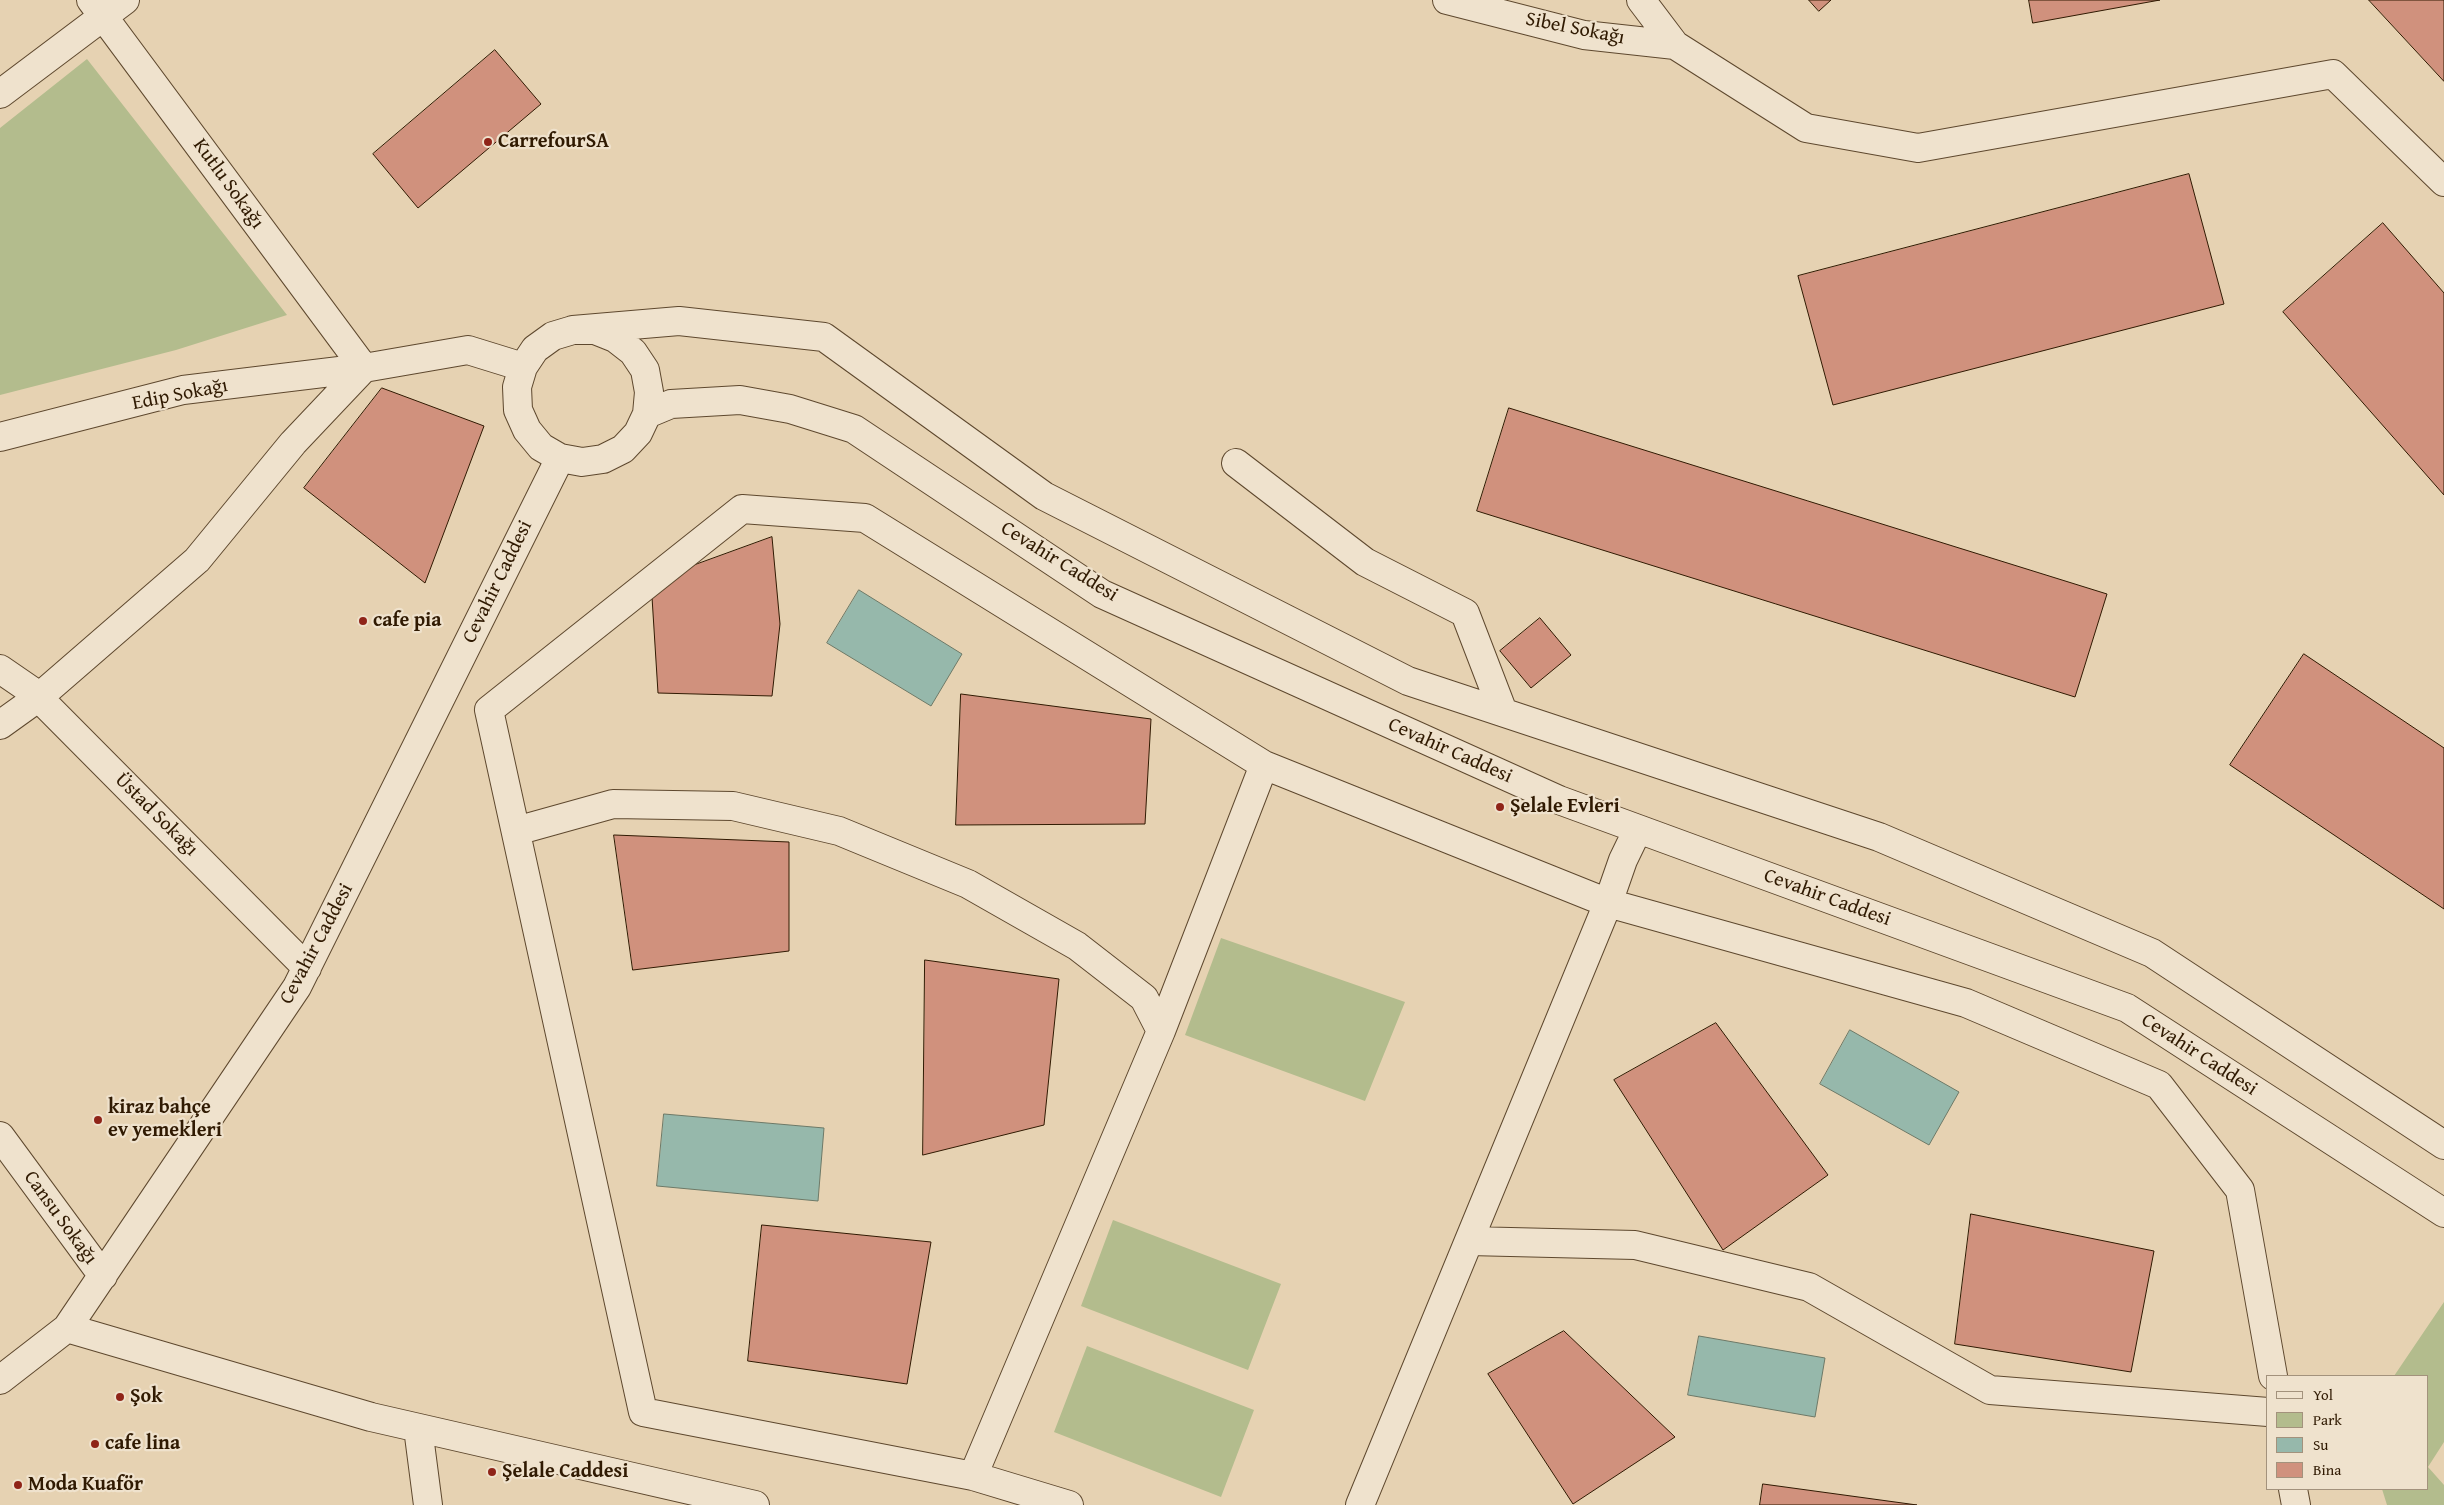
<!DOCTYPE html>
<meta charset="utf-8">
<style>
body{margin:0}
#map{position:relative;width:2444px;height:1505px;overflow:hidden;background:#e6d2b2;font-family:"Gentium Book Plus",serif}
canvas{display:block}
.legend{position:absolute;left:2266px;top:1375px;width:162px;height:115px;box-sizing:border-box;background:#efe2cd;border:1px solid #a3927c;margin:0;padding:6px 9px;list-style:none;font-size:15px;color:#301a02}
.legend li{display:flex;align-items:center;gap:10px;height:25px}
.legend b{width:25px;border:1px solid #a3927c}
</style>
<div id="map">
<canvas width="2444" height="1505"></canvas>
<ul class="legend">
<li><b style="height:6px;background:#efe2cd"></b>Yol</li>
<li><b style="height:14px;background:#b3bc8d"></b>Park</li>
<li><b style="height:14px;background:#96b8ab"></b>Su</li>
<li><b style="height:14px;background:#d0917d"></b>Bina</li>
</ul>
</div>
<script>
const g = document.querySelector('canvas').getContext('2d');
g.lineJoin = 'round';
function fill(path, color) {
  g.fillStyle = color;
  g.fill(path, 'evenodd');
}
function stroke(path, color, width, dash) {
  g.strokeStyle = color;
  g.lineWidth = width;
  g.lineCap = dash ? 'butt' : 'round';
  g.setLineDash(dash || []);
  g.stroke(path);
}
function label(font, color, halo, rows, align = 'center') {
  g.font = font + ' "Gentium Book Plus",serif';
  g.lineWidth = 4.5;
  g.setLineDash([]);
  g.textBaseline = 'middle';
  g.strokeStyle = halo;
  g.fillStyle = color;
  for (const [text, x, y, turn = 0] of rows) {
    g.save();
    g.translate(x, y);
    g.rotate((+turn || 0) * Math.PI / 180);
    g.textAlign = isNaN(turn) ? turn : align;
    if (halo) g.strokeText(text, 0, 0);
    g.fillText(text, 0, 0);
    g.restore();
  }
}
fill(new Path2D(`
 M87 59 287 315 176 350 0 395V128Z
 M1221 938 1405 1002 1365 1101 1185 1035Z
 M1113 1220 1281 1284 1248 1370 1081 1306Z
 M2444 1302V1442L2428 1467V1376H2394Z
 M1087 1346 1254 1410 1221 1497 1054 1432Z
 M2428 1467 2444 1485V1505H2387L2382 1489H2428Z`), '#b3bc8d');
const water = new Path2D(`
 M859 590 962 654 931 706 827 643Z
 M1850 1030 1959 1092 1929 1145 1820 1084Z
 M664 1114 824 1128 818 1201 657 1186Z
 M1699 1336 1825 1358 1815 1417 1688 1395Z`);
fill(water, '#96b8ab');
stroke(water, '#6d7967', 1);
const building = new Path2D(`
 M1809 0H1831L1819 11Z
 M2029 0H2160L2033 23Z
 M2369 0H2444V81Z
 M495 50 541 104 418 208 373 154Z
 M2189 174 2224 304 1833 405 1798 276Z
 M2383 223 2444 293V495L2283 312Z
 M382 388 484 426 425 583 304 488Z
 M1509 408 2107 594 2075 697 1477 511Z
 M772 537 780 624 772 696 658 693 651 581Z
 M1540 618 1571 655 1531 688 1500 651Z
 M2304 654 2444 748V909L2230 765Z
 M961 694 1151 719 1145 824 956 825Z
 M614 835 789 842V951L633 970Z
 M925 960 1059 979 1044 1125 923 1155Z
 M1716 1023 1828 1175 1723 1250 1614 1080Z
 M1971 1214 2154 1251 2131 1372 1955 1344Z
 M762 1225 931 1242 907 1384 748 1361Z
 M1564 1331 1675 1437 1573 1504 1488 1374Z
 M1763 1484 1917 1505H1760Z`);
fill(building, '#d0917d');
stroke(building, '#301a02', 1);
const minor = new Path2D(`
 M91 0 364 368
 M1447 0 1584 35 1675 45
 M1641 0 1675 45 1806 128 1918 148 2333 74 2444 182
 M0 94 125 0
 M573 330H595L615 338 633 352 645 370 649 392 647 414 638 433 623 449 603 459 582 462 560 458 541 447 527 430 518 410 517 387 523 367 535 349 553 336 573 330 679 321 824 337 1044 496 1408 681 1879 837 2152 953 2444 1145
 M647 414 671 404 740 400 790 409 854 429 1102 594 1559 800 2127 1008 2444 1213
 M0 437 183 390 364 368 468 350 523 367
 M1236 463 1365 562 1465 613 1503 712
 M0 669 32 691 307 968
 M0 725 39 697 197 560 293 443 364 368
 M516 831 613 804 733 806 839 831 968 884 1077 946 1144 998 1161 1031
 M0 1136 103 1276
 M1469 1241 1635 1245 1809 1287 1990 1390 2268 1412
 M67 1328 371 1417 755 1505
 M0 1380 67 1328 297 987 560 458
 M418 1428 428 1505
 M973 1476 1161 1031 1264 765
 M2293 1489 2296 1505
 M1069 1505 973 1476 643 1412 489 710 742 509 865 518 1264 765 1608 903 1966 1003 2159 1085 2240 1190 2273 1376
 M1360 1505 1608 903 1623 860 1638 829`);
stroke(minor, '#5e482e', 30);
stroke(minor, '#efe2cd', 28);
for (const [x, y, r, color] of [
 [488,142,5,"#8f2418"],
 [363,621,5,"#8f2418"],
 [1500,807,5,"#8f2418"],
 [98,1120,5,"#8f2418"],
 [120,1397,5,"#8f2418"],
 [95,1444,5,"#8f2418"],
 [492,1472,5,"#8f2418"],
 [18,1485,5,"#8f2418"]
]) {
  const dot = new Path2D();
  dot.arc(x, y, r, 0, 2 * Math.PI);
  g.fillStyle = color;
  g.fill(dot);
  stroke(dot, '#efe2cd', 2);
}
label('20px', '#301a02', '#efe2cd', [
 ["Sibel Sokağı",1575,29,11],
 ["Kutlu Sokağı",228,184,54],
 ["Edip Sokağı",180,395,-11],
 ["Cevahir Caddesi",1059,562,32],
 ["Cevahir Caddesi",498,582,-64],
 ["Cevahir Caddesi",1450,751,24],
 ["Üstad Sokağı",156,815,45],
 ["Cevahir Caddesi",1827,898,20],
 ["Cevahir Caddesi",317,944,-62],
 ["Cevahir Caddesi",2199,1055,33],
 ["Cansu Sokağı",60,1218,54]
]);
label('bold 20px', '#301a02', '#efe2cd', [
 ["CarrefourSA",498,142],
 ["cafe pia",373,621],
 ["Şelale Evleri",1510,807],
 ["kiraz bahçe",108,1108],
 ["ev yemekleri",108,1131],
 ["Şok",130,1397],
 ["cafe lina",105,1444],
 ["Şelale Caddesi",502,1472],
 ["Moda Kuaför",28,1485]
], 'left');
</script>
